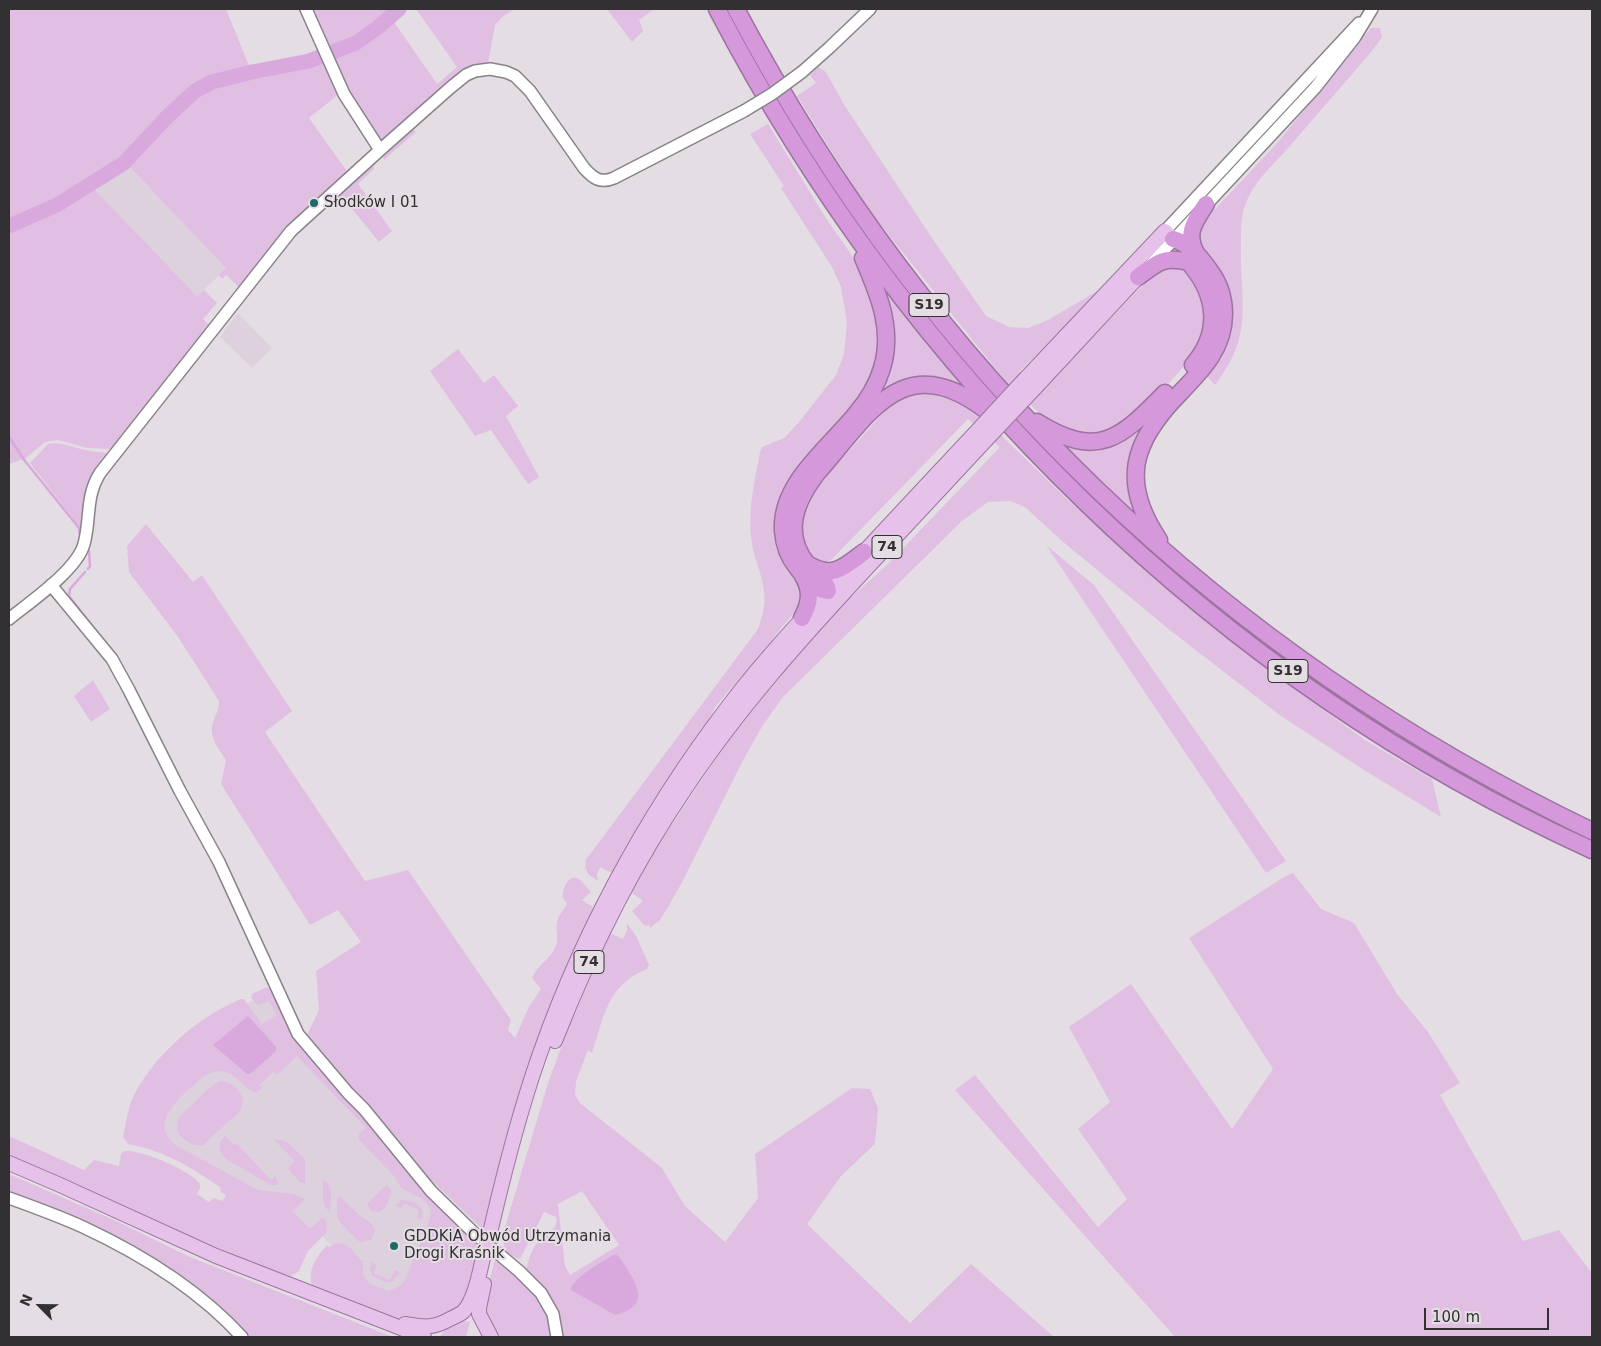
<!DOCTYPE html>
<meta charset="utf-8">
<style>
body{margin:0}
#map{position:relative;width:1601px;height:1346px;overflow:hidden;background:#e4dee4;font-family:"DejaVu Sans",sans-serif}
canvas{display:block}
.frame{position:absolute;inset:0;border:10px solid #323032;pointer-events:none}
.north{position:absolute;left:15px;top:1281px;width:50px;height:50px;-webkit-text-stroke:4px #e4dee4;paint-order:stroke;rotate:293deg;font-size:14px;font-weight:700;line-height:20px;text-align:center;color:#323032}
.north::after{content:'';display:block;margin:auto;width:18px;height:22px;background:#323032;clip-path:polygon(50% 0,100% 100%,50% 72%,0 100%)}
.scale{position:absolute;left:1424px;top:1308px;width:125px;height:22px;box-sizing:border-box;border:2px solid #323032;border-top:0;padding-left:6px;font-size:15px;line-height:18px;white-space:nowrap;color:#323032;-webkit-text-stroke:4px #e4dee4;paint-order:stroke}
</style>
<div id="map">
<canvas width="1601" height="1346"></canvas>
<div class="frame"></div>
<div class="north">N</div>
<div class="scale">100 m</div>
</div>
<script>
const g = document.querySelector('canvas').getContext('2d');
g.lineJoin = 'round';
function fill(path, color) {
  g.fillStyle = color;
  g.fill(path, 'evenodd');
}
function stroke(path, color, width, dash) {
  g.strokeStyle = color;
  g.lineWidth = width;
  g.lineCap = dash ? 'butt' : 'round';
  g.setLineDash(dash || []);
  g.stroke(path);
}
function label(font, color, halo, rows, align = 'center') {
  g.font = font + ' "DejaVu Sans",sans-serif';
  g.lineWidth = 4;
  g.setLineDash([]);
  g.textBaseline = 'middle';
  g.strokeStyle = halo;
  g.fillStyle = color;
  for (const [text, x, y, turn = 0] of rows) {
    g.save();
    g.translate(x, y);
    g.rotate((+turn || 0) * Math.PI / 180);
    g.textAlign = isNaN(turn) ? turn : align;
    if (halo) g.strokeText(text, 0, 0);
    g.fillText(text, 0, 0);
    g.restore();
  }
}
fill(new Path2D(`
 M127 164 227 268 197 296 93 188Z
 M238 313 272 348 252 368 220 337Z
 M269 996 446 1213 411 1295H358L334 1248 316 1230 310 1233 164 1148 165 1065 251 1001Z`), '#dcd1dd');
fill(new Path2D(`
 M9 9H226L250 68 198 84 187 93 123 158 61 197 9 221Z
 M310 9H397L377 27 356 42 329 52Z
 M416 9H515L502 17 495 25 488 64 384 139H379L352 99 332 56 357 45 392 19 437 84 457 67Z
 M607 9H654L639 20 643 31 632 42Z
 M1371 28H1380L1382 37 1372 51C1345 83 1317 114 1290 146 1275 163 1254 181 1246 203 1241 214 1241 228 1241 240 1239 300 1256 332 1215 385L1207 376C1212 370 1217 364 1221 358 1231 341 1237 309 1230 290 1224 272 1195 248 1199 231 1199 228 1203 224 1204 221L1278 142Z
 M322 58 339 94 309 118 349 174 240 288 226 275 222 279 219 275 226 268 127 164 198 93 214 86 253 77V74Z
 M818 67 826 72 843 103 932 238 986 316 1009 327 1028 328 1048 320 1109 284 1020 371 1042 391 1158 269 1170 264 1190 271 1205 297 1207 323 1192 357 1170 382 1140 413 1118 430 1081 436 1053 425 1010 387 865 205 797 96 816 83 810 75Z
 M768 124 827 220 851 254 873 298 878 327V354L875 370 856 404 788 483 779 501 775 520V535L779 550 785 563 792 575 800 583 802 590 799 607 716 706 703 731 614 874 600 867 597 874 598 881 588 874 585 867 586 863 585 861 758 629C762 617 766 605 764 591 762 572 752 555 751 536 748 507 755 479 760 452L762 447 784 438 799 422 836 375 844 354 847 322 841 287 832 267 781 188 784 186 750 134Z
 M414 130 416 132 384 160 383 156 411 131Z
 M374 165V169L358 184 392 231 379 242 340 194Z
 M93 188 197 296 204 290 217 303 203 319 211 327 111 449 87 448 58 440 45 442 26 458 9 464V229L59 207Z
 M884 289 965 388C945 381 923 372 903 380 893 384 884 392 876 397 898 353 899 336 884 289Z
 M458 349 484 383 494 375 518 406 506 416 539 477 528 484 491 430 475 436 430 371Z
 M916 391 942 392 969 404 1068 500 1148 572 1213 626 1293 688 1365 740 1432 779 1441 817 1364 770 1281 716 1171 631 1062 541 1025 507 1010 501 988 502 962 521 783 697 763 725 742 762 681 884 668 907 660 920 650 928 649 925 645 926 632 911 643 901 632 893 644 867 732 734 810 634 888 564 1000 447 968 419 832 559 820 565 807 550 801 534 805 508 823 479 897 398Z
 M1141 430C1137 438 1132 447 1130 456 1124 478 1130 498 1138 519L1057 439C1093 456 1109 452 1141 430Z
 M48 444C62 441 76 449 90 451 95 452 101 452 106 453L107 454C85 485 83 491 81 529L30 463Z
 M146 524 193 582 202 575 292 711 265 732 365 881 408 870 511 1020 508 1030 515 1038 529 1007 541 989 532 978C537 965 551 959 556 946 559 938 555 930 557 921 559 915 564 909 567 904L563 898C562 890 568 873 579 879 583 882 587 888 591 892L582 900 593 907 592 910 593 914 505 1148 483 1230 428 1177 306 1037 319 1010 316 971 361 942 338 910 310 925 221 784 226 760C219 749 210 739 212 726 214 717 219 711 219 701L178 637 129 572 127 546Z
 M1046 545 1094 585 1286 861 1266 873Z
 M93 680 110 709 91 722 74 696Z
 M1293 873 1321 909 1354 923 1397 994 1428 1032 1460 1083 1440 1095 1523 1241 1559 1230 1592 1273V1337H1175L955 1090 975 1075 1098 1227 1127 1199 1078 1129 1110 1102 1069 1027 1131 984 1232 1129 1273 1069 1189 938 1284 877Z
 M627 923 637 938 649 965 647 969C607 985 604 1017 592 1053L588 1050 576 1081 575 1095 580 1103 662 1168 685 1206 725 1242 758 1198 755 1154 852 1088 870 1089 878 1108 875 1144 841 1176 807 1224 910 1323 971 1264 1054 1337H561C559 1320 557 1303 546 1289 540 1282 531 1278 526 1270 528 1261 531 1251 536 1244 543 1235 559 1232 556 1217L544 1212 520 1259C506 1255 502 1247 503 1234L548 1083 568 1029 610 933 623 939 627 930ZM582 1191 619 1245 570 1275 565 1266 558 1204Z
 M267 987 272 990 280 1007 471 1237 470 1239 481 1248 466 1302 439 1321 402 1320 381 1314 313 1288C306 1272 316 1257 327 1245L330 1247C342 1237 353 1249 360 1260H363V1275L370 1284 389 1291 398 1287 404 1282 429 1222 431 1212 430 1208 424 1200 401 1188 394 1176 359 1140V1134L366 1128 297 1056 277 1075 273 1072 259 1085 262 1088 256 1093C236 1083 230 1061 204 1076 186 1093 144 1121 177 1146L258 1190 294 1194 305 1199 293 1211 310 1229 322 1218H324L327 1225 326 1233 308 1251 299 1271 291 1276 264 1270 263 1267 130 1210 58 1176 9 1155V1136L84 1170 94 1160 119 1166 121 1154 124 1151C140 1149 190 1170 200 1184V1188L197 1194 209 1202 214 1198 222 1201 226 1196 220 1191 221 1188C191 1167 165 1151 128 1144L123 1137C126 1125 127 1111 132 1099 152 1057 198 1016 241 999H244L262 1024 277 1015 269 1001 259 1005 256 1004 251 997 252 994Z
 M220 1081C232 1082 241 1090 243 1101L240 1111 203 1145C193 1147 184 1141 178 1133L177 1122 180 1116 214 1084Z
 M225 1136 234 1145 237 1144 271 1180 275 1176 278 1183 276 1185H271L226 1159C219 1153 217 1142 225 1136Z
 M274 1140H282L288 1143 303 1157 305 1161V1183H301L288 1169 295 1161Z
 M9 1174 114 1220 190 1257 393 1337H246L199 1292 9 1194Z
 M323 1180 327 1182 331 1191 330 1212C321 1205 323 1192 323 1180Z
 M388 1185 391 1190C390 1198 387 1208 379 1212L371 1211 367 1204 385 1186Z
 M339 1196 358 1214 372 1224 375 1231 371 1240 361 1242 357 1240 339 1221 337 1216V1199Z
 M401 1200C414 1200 426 1206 422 1220L417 1218 419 1210 404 1203 401 1208 395 1206Z
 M495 1260C502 1264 508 1270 514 1275 534 1291 550 1310 551 1337H498C475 1310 487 1292 495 1260Z
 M372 1262 377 1265 374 1273 390 1280 395 1270 400 1273 393 1281 386 1282 372 1276 370 1268Z
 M464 1321 470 1322 466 1337H440L444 1330Z`), '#e0bfe3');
fill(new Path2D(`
 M248 1016 276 1047V1051L250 1074H247L213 1045Z
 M613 1255H617L620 1258C634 1280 655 1305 615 1315L571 1290V1288C577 1275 601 1263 613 1255Z`), '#d9a9dd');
stroke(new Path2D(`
 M9 437 25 461 79 528 80 535
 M88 569 90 566 89 551
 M85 572 70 589 69 596 108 646`), '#d9a9dd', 2.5);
stroke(new Path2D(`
 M9 226 57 205 124 163 167 117 195 91 212 82 252 72 309 61 356 43 377 28 399 9`), '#d9a9dd', 15);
const minor = new Path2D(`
 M306 9 344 94 380 150
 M802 72 829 48 870 9
 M1165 231 1359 23
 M1151 264 1315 88 1355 37 1372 9
 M51 585 112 659 129 690 180 791 219 862 298 1034 348 1093 364 1109 431 1191 474 1233 519 1271 541 1293 553 1314 557 1337
 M9 619C30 602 77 570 84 544 91 519 85 497 100 473L291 231 380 150 450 88 466 75 475 71 490 69 506 72 515 76 530 91 584 168C593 178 600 184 614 178L744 111
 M9 1198C34 1207 59 1216 83 1227 141 1254 199 1290 242 1337`);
const major = new Path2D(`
 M1026 378 1165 231 1173 239
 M1035 388 1138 277
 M555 1041C590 952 633 865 687 786 739 708 801 639 865 570 905 527 946 483 986 440
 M9 1163 60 1185 216 1256 424 1337
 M490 1233C502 1181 515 1130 531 1080 575 945 644 816 730 704 764 659 802 619 841 577 886 528 932 479 978 430
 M484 1284 479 1308V1314L491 1337
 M405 1324C424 1327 432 1329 450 1319 454 1317 459 1315 463 1312 475 1300 480 1270 484 1254`);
const highway = new Path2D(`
 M717 9C907 373 1216 679 1592 850
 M736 9C929 373 1221 653 1592 831
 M1196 253C1185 233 1195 221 1206 204
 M863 258C878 293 894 329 882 368 877 385 867 401 856 414 829 448 780 483 783 531 784 544 787 555 796 566 804 577 814 589 828 591 826 579 815 573 807 564 782 533 796 500 818 472 872 410 905 346 991 414
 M1191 265C1217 296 1221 333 1193 365
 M1138 277C1158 262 1163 256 1189 262
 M1037 422C1098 460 1120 439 1165 393
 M1159 540C1120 482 1132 442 1179 394 1201 371 1224 349 1224 314 1224 298 1219 283 1210 271 1201 258 1189 243 1173 239
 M809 565C833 579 844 567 864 552
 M802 618C810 603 812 591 803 576`);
stroke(minor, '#888388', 14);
stroke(major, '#9c74a0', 16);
stroke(highway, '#9c74a0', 19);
stroke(minor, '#fff', 11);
stroke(major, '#e6c1e9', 14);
stroke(highway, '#d598db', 16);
const minorBridge = new Path2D(`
 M744 111 772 94 802 72`);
const majorBridge = new Path2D(`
 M978 430 1026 378
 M986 440 1035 388
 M484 1254 490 1233`);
stroke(minorBridge, '#888388', 14, []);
stroke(majorBridge, '#9c74a0', 16, []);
stroke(minorBridge, '#fff', 11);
stroke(majorBridge, '#e6c1e9', 14);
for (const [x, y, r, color] of [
 [314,203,5,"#1f6a65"],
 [394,1246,5,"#1f6a65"]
]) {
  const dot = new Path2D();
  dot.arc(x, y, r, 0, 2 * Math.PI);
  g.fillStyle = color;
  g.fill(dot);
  stroke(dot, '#e4dee4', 2);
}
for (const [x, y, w] of [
 [929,305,40],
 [887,547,30],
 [1288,671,40],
 [589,962,30]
]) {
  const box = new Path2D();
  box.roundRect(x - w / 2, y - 11.5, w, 23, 4);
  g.fillStyle = '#e4dee4';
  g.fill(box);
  stroke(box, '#323032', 1);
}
label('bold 14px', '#323032', null, [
 ["S19",929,305],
 ["74",887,547],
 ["S19",1288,671],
 ["74",589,962]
]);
label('15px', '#323032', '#e4dee4', [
 ["Słodków I 01",324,203],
 ["GDDKiA Obwód Utrzymania",404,1237],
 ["Drogi Kraśnik",404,1254]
], 'left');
</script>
